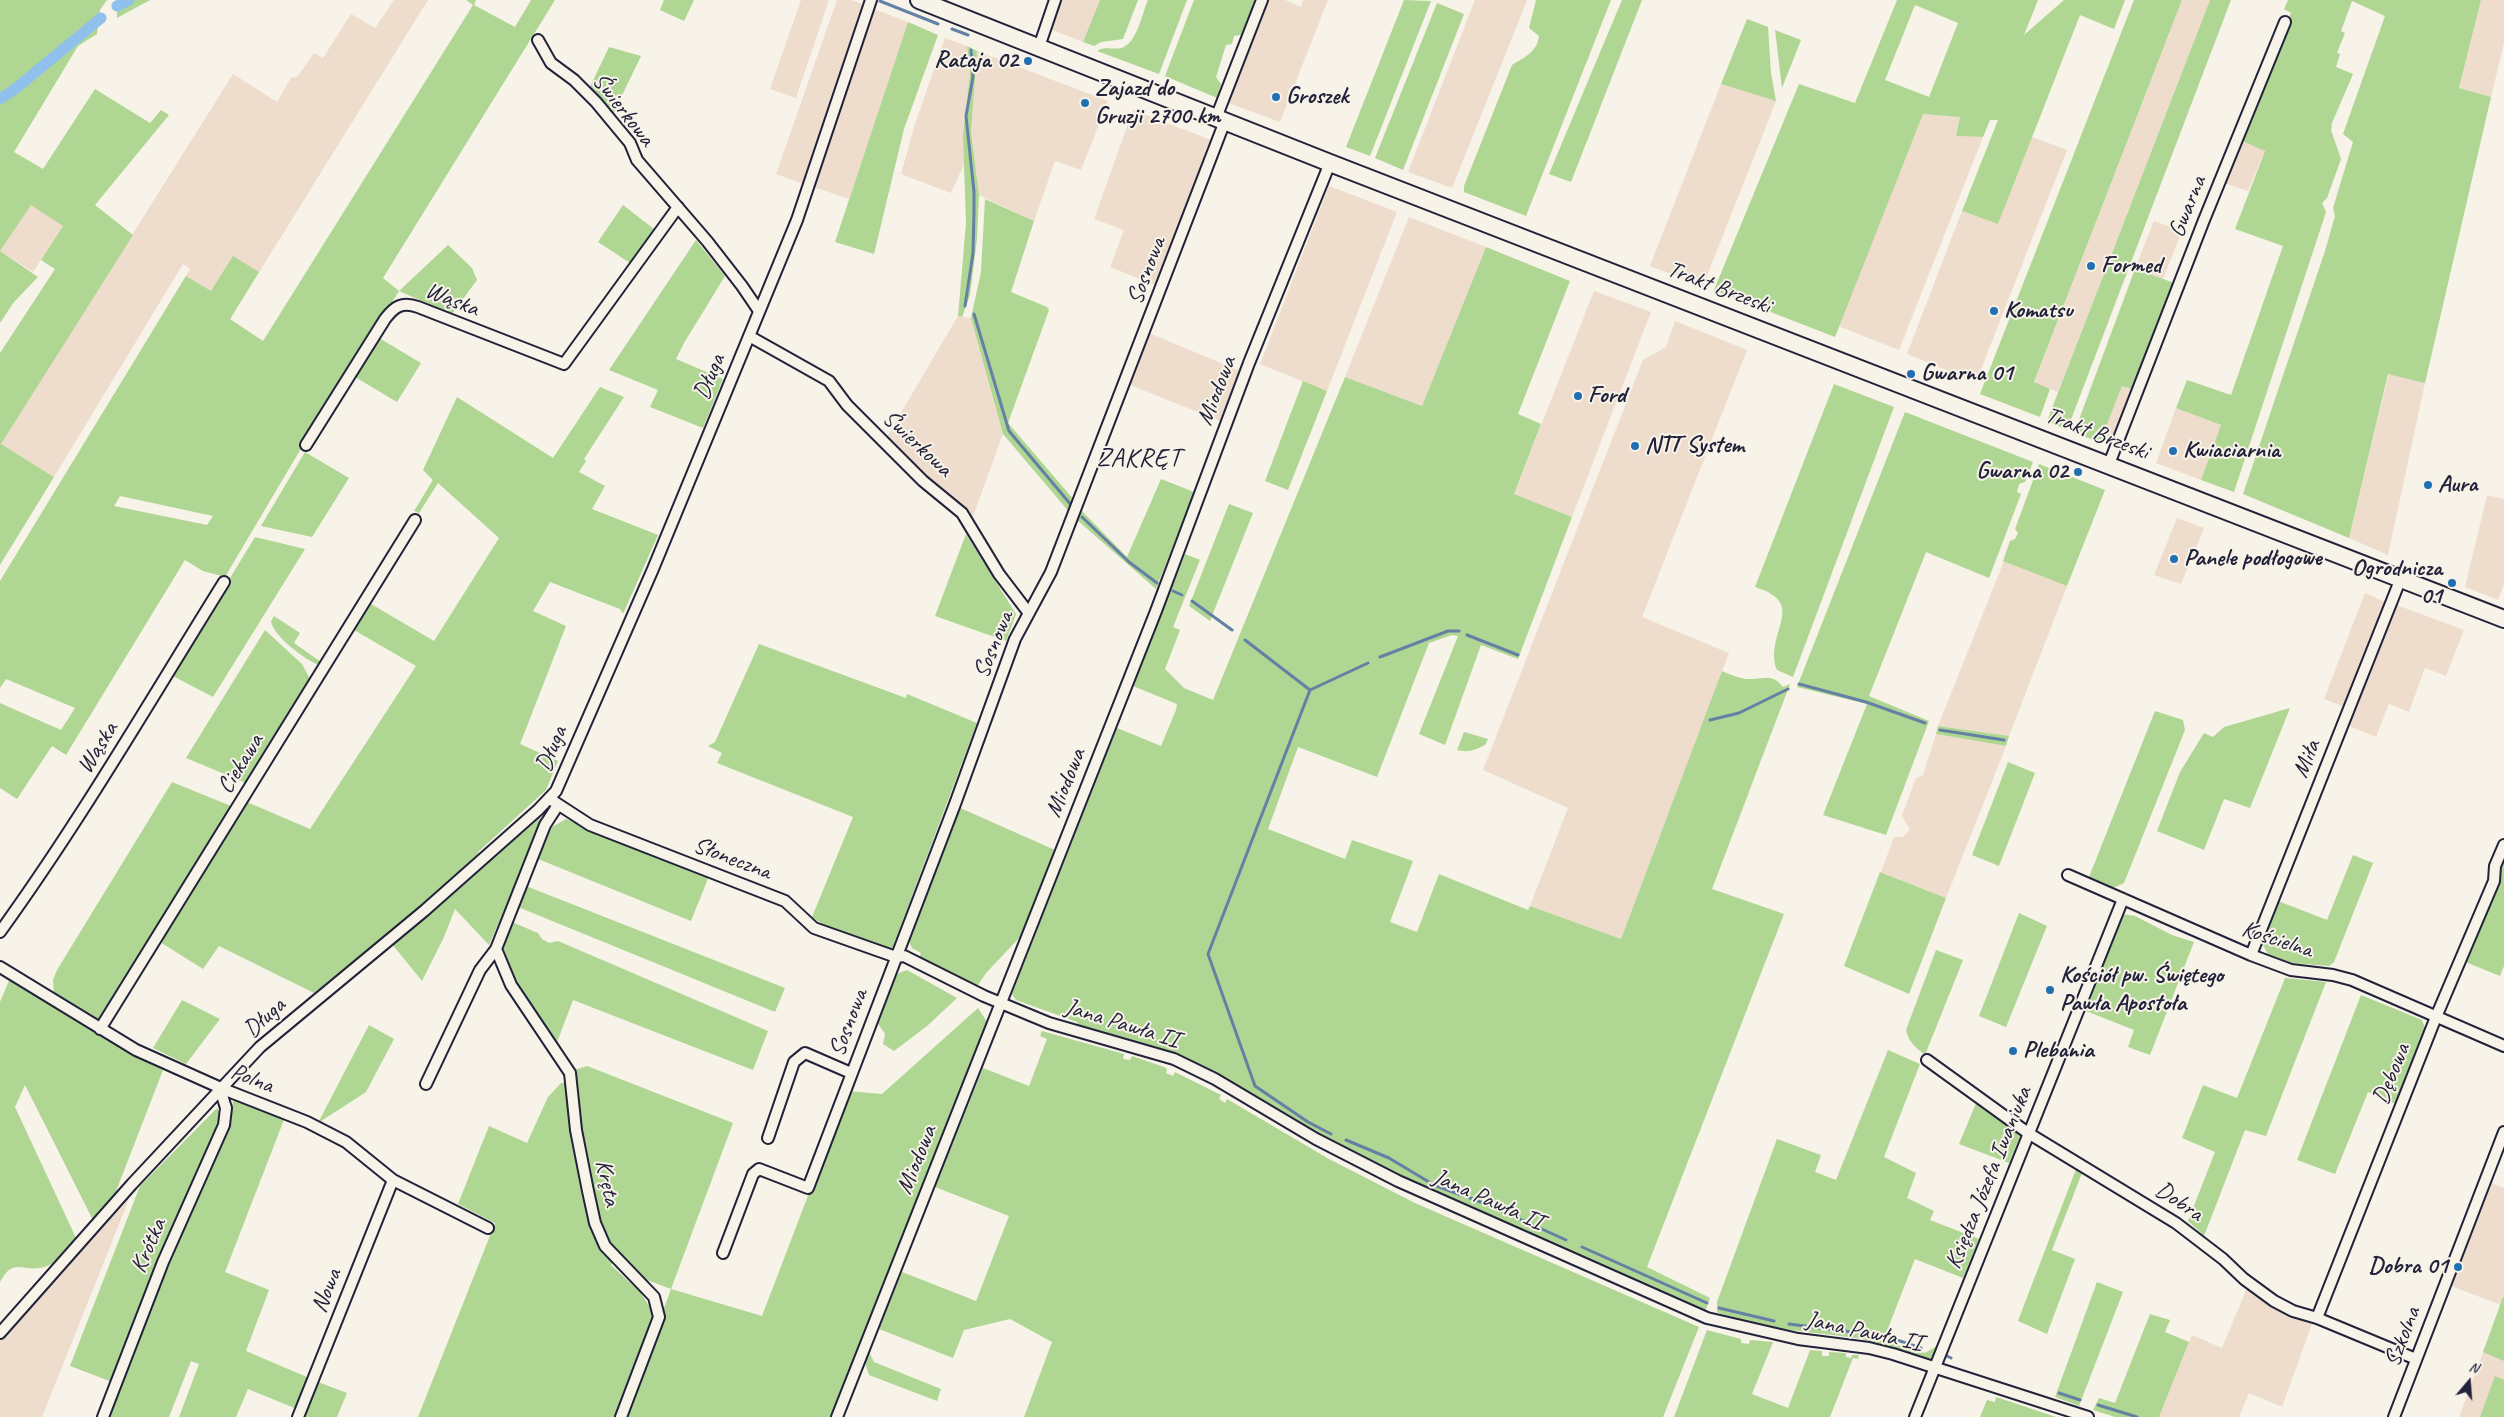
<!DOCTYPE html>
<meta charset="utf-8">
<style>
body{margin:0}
#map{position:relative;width:2504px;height:1417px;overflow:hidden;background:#f7f3e8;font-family:Caveat,sans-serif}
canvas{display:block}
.north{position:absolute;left:2444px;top:1357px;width:50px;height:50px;-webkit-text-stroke:4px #f7f3e8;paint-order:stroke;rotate:18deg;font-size:14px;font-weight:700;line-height:20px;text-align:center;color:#22223b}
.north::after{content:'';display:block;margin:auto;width:18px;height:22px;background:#22223b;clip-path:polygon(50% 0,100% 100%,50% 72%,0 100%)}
</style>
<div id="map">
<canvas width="2504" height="1417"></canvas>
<div class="north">N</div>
</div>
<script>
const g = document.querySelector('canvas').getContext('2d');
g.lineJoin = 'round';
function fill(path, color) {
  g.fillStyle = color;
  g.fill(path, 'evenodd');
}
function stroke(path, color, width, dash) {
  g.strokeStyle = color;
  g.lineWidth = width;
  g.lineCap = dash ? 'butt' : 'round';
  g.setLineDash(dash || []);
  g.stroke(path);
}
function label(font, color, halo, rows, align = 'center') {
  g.font = font + ' Caveat,sans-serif';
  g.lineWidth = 4;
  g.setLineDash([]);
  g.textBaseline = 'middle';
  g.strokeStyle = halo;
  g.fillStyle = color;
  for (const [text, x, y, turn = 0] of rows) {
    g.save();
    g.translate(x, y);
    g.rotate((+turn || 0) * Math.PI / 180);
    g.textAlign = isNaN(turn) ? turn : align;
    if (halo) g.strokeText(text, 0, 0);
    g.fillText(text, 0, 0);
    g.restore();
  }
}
fill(new Path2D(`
 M394 0H428L230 319 110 402 190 269 183 264 54 477 1 444 233 74 277 102 291 78 298 76 314 53 323 58 351 14 375 28Z
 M801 0H829L796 98 770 89Z
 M837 0H851L865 5 804 184 776 174Z
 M1058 0H1100L1083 42 1047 28Z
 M1265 0H1285L1301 7 1303 0H1328L1280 122 1226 102 1229 94 1233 92 1235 83 1234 78Z
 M1475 0H1527L1452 188 1408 172Z
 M2182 0H2210L2058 392 2034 383Z
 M2481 0H2504V43L2491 97 2459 89Z
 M874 9 908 22 849 199 814 187Z
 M945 38 967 46 970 73 963 135 965 162 951 193 901 174 915 124Z
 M977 51 1108 101 1081 170 1055 161 1034 221 979 195 971 132Z
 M1721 84 1776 101 1703 286 1650 266Z
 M1133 110 1211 140 1205 151 1208 156 1158 286 1110 267 1124 230 1094 219Z
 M1923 114 1960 117 1956 136 1983 137 1899 350 1838 326Z
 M2032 137 2067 150 1976 382 1907 354 1962 211 1998 224Z
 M2240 140 2265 150 2248 191 2224 183Z
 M1329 186 1397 212 1327 391 1260 364Z
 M31 204 63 226 33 272 0 251Z
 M1409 217 1486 247 1422 406 1345 377Z
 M2154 221 2182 231 2163 279 2135 269Z
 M1594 291 1651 312 1572 517 1514 494Z
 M958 316 971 318 1003 434 972 519 886 438Z
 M1675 321 1747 350 1642 617 1729 653 1621 939 1530 906 1568 808 1483 770 1643 360 1666 347Z
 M1149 333 1240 371 1220 421 1128 384 1134 370H1137Z
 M2389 373 2425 383 2388 555 2349 538Z
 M2122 386 2135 390 2113 447 2100 442Z
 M2176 408 2221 425 2201 480 2156 463Z
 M2487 495 2504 499V584L2498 600 2465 587Z
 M2177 518 2204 528 2181 584 2154 575Z
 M2004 561 2067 586 2009 736 1938 726Z
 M2365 593 2385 602 2344 707 2324 699Z
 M2394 604 2464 630 2446 676 2425 668 2409 712 2389 704 2376 737 2347 725Z
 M1936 734 2006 746 1946 898 1881 872 1894 837H1903L1910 830 1902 816 1916 778 1923 775Z
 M2492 1183 2504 1188V1417H2459L2501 1305 2451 1286Z
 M129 1199 42 1417H0V1340Z
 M2247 1288 2282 1312 2312 1324 2282 1407 2249 1393 2239 1417H2159L2192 1335 2222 1348Z`), '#eedccc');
fill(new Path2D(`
 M0 0H107L100 10 97 34 78 46 14 152 43 169 95 89 150 123 161 110 169 115 95 205 133 235 1 444 54 477 0 565V353L55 269 41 260 63 226 31 205 0 251 38 277 14 302 0 323Z
 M117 0H150L117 18Z
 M466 0H476L474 5 515 27 531 0H555L383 278 399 291 448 245 472 268 477 280 452 314 399 291 296 457 225 577 203 571 185 560 66 755 52 746 17 799 0 788V703L61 730 75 708 6 679 0 688V581L186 276 211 291 233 256 259 272 230 319 263 341 473 5ZM120 496 213 516 207 525 114 506Z
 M664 0H694L684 21 660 10Z
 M1100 0H1138L1123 39 1101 42 1094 46 1083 42Z
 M1148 0H1187L1159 74 1097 51C1105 46 1113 50 1121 48 1137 44 1142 13 1148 0Z
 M1194 0H1258L1245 34 1234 36 1232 44 1226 45 1216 77 1221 84 1217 98 1165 76Z
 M1404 0 1431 1 1370 156 1346 147Z
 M1536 0H1611L1526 216 1464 192V186L1512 65C1525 57 1537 52 1539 36L1529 28Z
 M1622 0H1642L1571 182 1549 174Z
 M1897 0H2038L2024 35 2064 0H2125L2114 29 2080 15 1998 224 1962 211 1998 120H1990L1983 137 1956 136 1960 117 1923 114 1835 337 1714 290 1799 84 1855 103ZM1915 5 1958 23 1929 97 1885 80Z
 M2134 0H2182L2034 382 2050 389 2040 417 1980 394Z
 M2210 0H2231L2067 430 2047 421Z
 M2288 0H2481L2459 88 2491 97 2425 383 2388 374 2349 538 2243 494 2325 251 2335 216 2333 208 2353 142 2343 134 2385 16 2352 1 2341 31 2345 33 2337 53 2340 54 2336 67 2353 74 2332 123 2331 130 2341 159 2327 198 2322 203 2326 212 2234 492 2201 480 2221 425 2176 408 2187 380 2231 395 2283 246 2235 229 2265 151 2240 140 2291 13 2284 9Z
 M1437 3 1464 14 1403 170 1375 158Z
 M1747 19 1768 27 1771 73 1776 101 1721 84Z
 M908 22 938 35 904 129 874 254 835 242Z
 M1775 30 1801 40 1782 88Z
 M967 46 977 51 971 132 979 195 977 239 970 295 962 317 958 316 966 223 963 135 970 73Z
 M609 47 641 56 612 116 590 87Z
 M985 199 1034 221 1011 292 1047 307 1049 310 1008 423 1075 501 1070 513 1003 434 971 318 981 272Z
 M623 205 654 229 630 263 598 242Z
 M696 240 725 276 684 343 676 359 723 379 703 428 650 407 658 390 609 370Z
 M1486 247 1570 281 1518 414 1541 424 1514 494 1572 517 1518 659 1481 645 1445 745 1419 734 1458 636 1452 635 1429 643 1377 777 1298 747 1268 829 1345 859 1352 840 1413 861 1390 922 1417 932 1439 874 1528 910 1530 906 1621 939 1722 671C1729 674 1738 678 1746 679 1761 680 1772 672 1783 687L1790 684 1712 889 1784 914 1647 1267 1710 1298 1705 1312 1508 1224 1421 1188 1299 1124 1217 1075 1170 1052 1079 1026 1077 1022 1016 1000 1012 994 1117 728 1161 746 1176 710 1177 704 1133 686 1185 554 1200 560 1173 627 1180 630 1165 669 1184 688 1213 700 1345 377 1422 406Z
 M2135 269 2177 284 2135 390 2122 386 2100 442 2074 433Z
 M379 338 421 363 397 402 355 377Z
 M1303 381 1327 391 1288 490 1265 481Z
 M1834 384 1894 407 1793 677 1777 670C1763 633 1810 604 1755 587Z
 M600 387 624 397 584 459 586 461 579 472 605 486 592 509 658 535 623 614 620 609 550 582 533 611 566 626 520 744 558 761 546 790 478 852 475 861 314 993 219 946 203 969 160 942 247 802 310 829 416 666 354 630 371 604 434 641 499 538 438 483 419 513 414 511 433 480 423 470 457 397 553 458Z
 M1905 412 2033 462 2025 482 2019 484 2017 492 2021 494 1989 578 1926 552 1869 696 1929 721 1886 835 1823 815 1867 704 1797 687Z
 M305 452 349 478 312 537 261 526Z
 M2039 464 2105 490 2067 586 2003 561 2010 541 2015 539 2018 533 2015 529Z
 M1161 479 1194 492 1156 589 1076 519 1080 509 1127 557Z
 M1229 504 1253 513 1210 621 1189 606Z
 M966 534 1016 614 1006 641 935 616Z
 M255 537 305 549 213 697 171 675Z
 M274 616 300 633 294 643 321 662 319 665C305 660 273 636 271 621Z
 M265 630 302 664 310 679 246 783 186 758Z
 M759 644 906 698 907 694 977 723 892 949 825 926 812 917 853 817 717 763 722 753 708 746 715 742Z
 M2290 708 2250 808 2224 799 2204 850 2157 831 2180 772 2204 733 2213 737 2224 727Z
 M2155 711 2183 720 2185 730 2124 883 2113 888 2089 877Z
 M1938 726 2009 736 2006 746 1936 734Z
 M1464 732 1488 739 1485 745C1475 750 1468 753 1457 750Z
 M2008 762 2035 773 1999 866 1972 855Z
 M172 782 231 806 97 1023 54 995 53 980 57 970Z
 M958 807 1055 850 1021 936 986 973 976 988 919 958 921 953 912 948 909 941Z
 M546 813 489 945 455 909 444 937 422 981 392 944Z
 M566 819 709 876 691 921 538 859 552 827Z
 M2353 855 2373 863 2334 962 2329 966 2291 963 2268 954 2263 945 2278 901 2327 920Z
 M2504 858V966L2500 976 2463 961 2500 874Z
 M1880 872 1946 898 1909 994 1844 966Z
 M526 886 785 988 775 1012 518 907Z
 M2019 913 2047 926 2006 1027 1979 1016Z
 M2123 914 2135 916 2172 935 2194 942 2150 1055 2128 1047 2134 1030 2086 1011Z
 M512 922 538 933 542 939 549 943 558 941 768 1031 753 1070 573 1000 556 1045 514 977 503 947Z
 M1936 950 1963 960 1925 1055C1916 1048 1908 1041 1906 1030Z
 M907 970 957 998 927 1026 894 1051 883 1044 885 1034 877 1022 894 975Z
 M11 976 82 1020 129 1053 163 1070 113 1199 93 1220 25 1085 15 1107 76 1238C68 1248 58 1264 44 1267 23 1273 14 1256 0 1282V1002Z
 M2285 978 2326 982 2266 1136 2245 1130 2204 1236 2188 1221 2215 1152 2182 1138 2203 1085 2237 1098Z
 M2361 995 2422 1020 2426 1030 2396 1104 2368 1092 2335 1174 2297 1160Z
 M182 1000 220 1019 186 1064 153 1048Z
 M978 1008 987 1022 830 1417H624L671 1289 639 1277 615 1253 611 1265 641 1293 655 1316 617 1417H418L495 1223 458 1204 489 1126 527 1143 548 1097 561 1083 578 1082 574 1070 587 1066 733 1123 671 1289 762 1316 848 1091 882 1094Z
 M369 1025 394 1039 366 1092 318 1123Z
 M1042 1031 1124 1054 1123 1059 1130 1060 1132 1056 1164 1067 1167 1069 1166 1073 1173 1076 1175 1072 1221 1095 1219 1099 1225 1103 1227 1099 1329 1159 1415 1203 1699 1327 1663 1417H1024L1052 1342 1010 1319 964 1330 953 1358 879 1329 902 1272 976 1301 1009 1216 935 1187 983 1068 1029 1086 1047 1039 1040 1036Z
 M1888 1050 1920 1064 1884 1157 1916 1173 1907 1198 1934 1211 1930 1220 1979 1239 1963 1278 1915 1259 1883 1341 1925 1353 1937 1346 1932 1358 1925 1360C1902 1352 1878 1341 1855 1338 1816 1332 1752 1329 1717 1312V1302L1777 1139 1821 1155 1815 1172 1836 1180Z
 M235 1097 285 1117 225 1272 269 1290 246 1351 309 1378 297 1409 248 1389 236 1417H179L199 1364 191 1361 169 1417H109Z
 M1977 1101 2018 1129 2020 1136 2009 1163 1959 1144Z
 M217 1108 220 1114 217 1127 187 1193 112 1382 70 1366 140 1186Z
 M2076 1169 2082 1173 2052 1250 2075 1259 2047 1334 2018 1321Z
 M2097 1282 2123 1292 2079 1406 2055 1397Z
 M2503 1297 2504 1298V1361L2483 1352Z
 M2150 1314 2170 1320 2165 1332 2189 1342 2159 1417H2115L2093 1410 2099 1398 2115 1403Z
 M1707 1330 1741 1339V1343L1749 1344 1750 1340 1773 1342 1752 1394 1788 1408 1810 1350 1822 1351V1356H1829V1352L1846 1353V1357L1851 1358 1852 1355H1859L1858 1359 1853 1358 1830 1417H1674Z
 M869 1352 874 1362 941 1389 937 1401 869 1375 865 1363Z
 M2495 1376 2504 1380V1417H2480Z
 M318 1382 347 1393 337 1417H304Z
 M1996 1397 2056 1417H1980L1987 1400 1995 1402Z`), '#afd692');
stroke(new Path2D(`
 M880 1 938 24
 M952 29 968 35
 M965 306 973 253 974 212V192L966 116 973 77 971 50
 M974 314 1009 431 1072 506
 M1082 517 1129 562 1157 583
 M1173 591 1182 595
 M1192 601 1232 630
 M1467 635 1518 655
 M1245 640 1310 690 1208 954 1255 1086 1308 1122 1331 1134
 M1380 657 1448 631H1459
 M1799 684 1866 702 1925 723
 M1310 690 1368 663
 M1710 720 1739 713 1788 689
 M1940 730 2004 740
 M1346 1140 1389 1158 1434 1185 1461 1195
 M1470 1198 1488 1205
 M1500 1210 1566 1240
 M1582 1247 1707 1303
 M1719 1308 1774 1321
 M1789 1324 1852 1332
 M1860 1333 1882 1335 1921 1348
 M1947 1356 1951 1358
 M2059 1393 2080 1400
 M2098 1405 2137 1417`), '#6481a5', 3);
stroke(new Path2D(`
 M117 6 129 0
 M0 99 15 89 101 18`), '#90c1ec', 11);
const street = new Path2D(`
 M538 40 551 63 574 80 596 102 630 143 637 160 707 241 742 286 759 311
 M1039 47 1055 0
 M1216 118 1262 0
 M749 336 829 381 847 405 923 481 962 513 999 574 1028 612
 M306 445 385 319C394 307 402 301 418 307L564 364 678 207
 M2109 464 2204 220 2285 22
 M550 799 590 825 785 901 814 928 896 957 904 956 984 996 1049 1023 1174 1059 1215 1079 1316 1139 1398 1181 1707 1318 1798 1339 1869 1348 1893 1354 2088 1417
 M558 805 545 825 496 949 511 985 570 1073 576 1130 588 1191 595 1223 605 1246 654 1297 659 1317 621 1417
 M2068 875 2251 955 2291 970 2333 975 2352 980 2504 1046
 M0 932C81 820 151 699 224 582
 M2251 955 2401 578
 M0 967 136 1050 223 1089 307 1122 346 1142 393 1180 488 1228
 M100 1029 415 520
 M1927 1060 2028 1133 2176 1223 2223 1259 2244 1279 2274 1301 2293 1311 2317 1318 2416 1359
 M426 1084 480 970 496 949
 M768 1138 794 1062 805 1053 851 1073
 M723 1253 753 1174 759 1169 808 1188 955 804 1015 639 1051 572 1225 121
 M2317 1318 2436 1017 2494 881 2495 866 2504 845
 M0 1333 132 1184 260 1047 424 911 538 810 556 791 653 569 797 220 871 0
 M103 1417 163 1262 224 1125 226 1108 221 1092
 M298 1417 393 1180
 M837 1417 1156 611 1249 363 1330 163
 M1915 1417 2123 899
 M2394 1417 2504 1132`);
const primary = new Path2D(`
 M919 0 1330 163 2504 619`);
stroke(street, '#22223b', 14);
stroke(primary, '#22223b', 20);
stroke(street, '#f7f3e8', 10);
stroke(primary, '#f7f3e8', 16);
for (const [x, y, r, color] of [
 [1028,61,5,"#1f6fb2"],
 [1276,97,5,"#1f6fb2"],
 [1085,103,5,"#1f6fb2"],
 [2091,266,5,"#1f6fb2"],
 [1994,311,5,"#1f6fb2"],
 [1911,374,5,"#1f6fb2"],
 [1578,396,5,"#1f6fb2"],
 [1635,446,5,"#1f6fb2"],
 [2173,451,5,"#1f6fb2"],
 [2078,472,5,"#1f6fb2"],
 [2428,485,5,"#1f6fb2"],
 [2174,559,5,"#1f6fb2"],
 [2452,583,5,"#1f6fb2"],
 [2050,990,5,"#1f6fb2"],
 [2013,1051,5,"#1f6fb2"],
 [2458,1267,5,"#1f6fb2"]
]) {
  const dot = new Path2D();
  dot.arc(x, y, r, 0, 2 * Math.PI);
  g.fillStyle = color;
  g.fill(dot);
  stroke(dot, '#f7f3e8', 2);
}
label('bold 24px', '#22223b', '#f7f3e8', [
 ["Rataja 02",1018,61,"right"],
 ["Zajazd do",1095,89],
 ["Gruzji 2700 km",1095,117],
 ["Groszek",1286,97],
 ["Formed",2101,266],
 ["Komatsu",2004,311],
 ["Gwarna 01",1921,374],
 ["Ford",1588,396],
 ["NTT System",1645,446],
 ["Kwiaciarnia",2183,451],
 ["Gwarna 02",2068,472,"right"],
 ["Aura",2438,485],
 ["Panele podłogowe",2184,559],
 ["Ogrodnicza",2442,569,"right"],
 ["01",2442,597,"right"],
 ["Kościół pw. Świętego",2060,976],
 ["Pawła Apostoła",2060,1004],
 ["Plebania",2023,1051],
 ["Dobra 01",2448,1267,"right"]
], 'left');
label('24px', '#22223b', '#f7f3e8', [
 ["Świerkowa",623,110,52],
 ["Gwarna",2188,207,-68],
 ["Sosnowa",1147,271,-69],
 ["Trakt Brzeski",1719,288,21],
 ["Wąska",452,300,22],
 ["Długa",710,377,-67],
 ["Miodowa",1217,391,-69],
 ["Trakt Brzeski",2097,434,21],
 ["Świerkowa",917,444,43],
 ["Sosnowa",994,645,-68],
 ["Wąska",98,748,-58],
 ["Długa",552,749,-67],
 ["Miła",2307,759,-68],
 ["Ciekawa",241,764,-58],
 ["Miodowa",1066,783,-68],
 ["Słoneczna",732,859,21],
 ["Kościelna",2277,940,18],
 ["Długa",265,1018,-42],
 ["Sosnowa",849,1023,-69],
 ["Jana Pawła II",1122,1024,17],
 ["Dębowa",2392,1074,-68],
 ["Polna",252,1079,22],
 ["Miodowa",917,1160,-68],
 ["Księdza Józefa Iwaniuka",1989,1178,-68],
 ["Kręta",607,1183,78],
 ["Jana Pawła II",1488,1200,24],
 ["Dobra",2179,1202,34],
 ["Krótka",149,1246,-67],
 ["Nowa",327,1291,-68],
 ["Jana Pawła II",1864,1332,12],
 ["Szkolna",2403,1337,-69]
]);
g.letterSpacing = '1px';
label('26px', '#22223b', '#f7f3e8', [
 ["ZAKRĘT",1139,459]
]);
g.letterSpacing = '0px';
</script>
